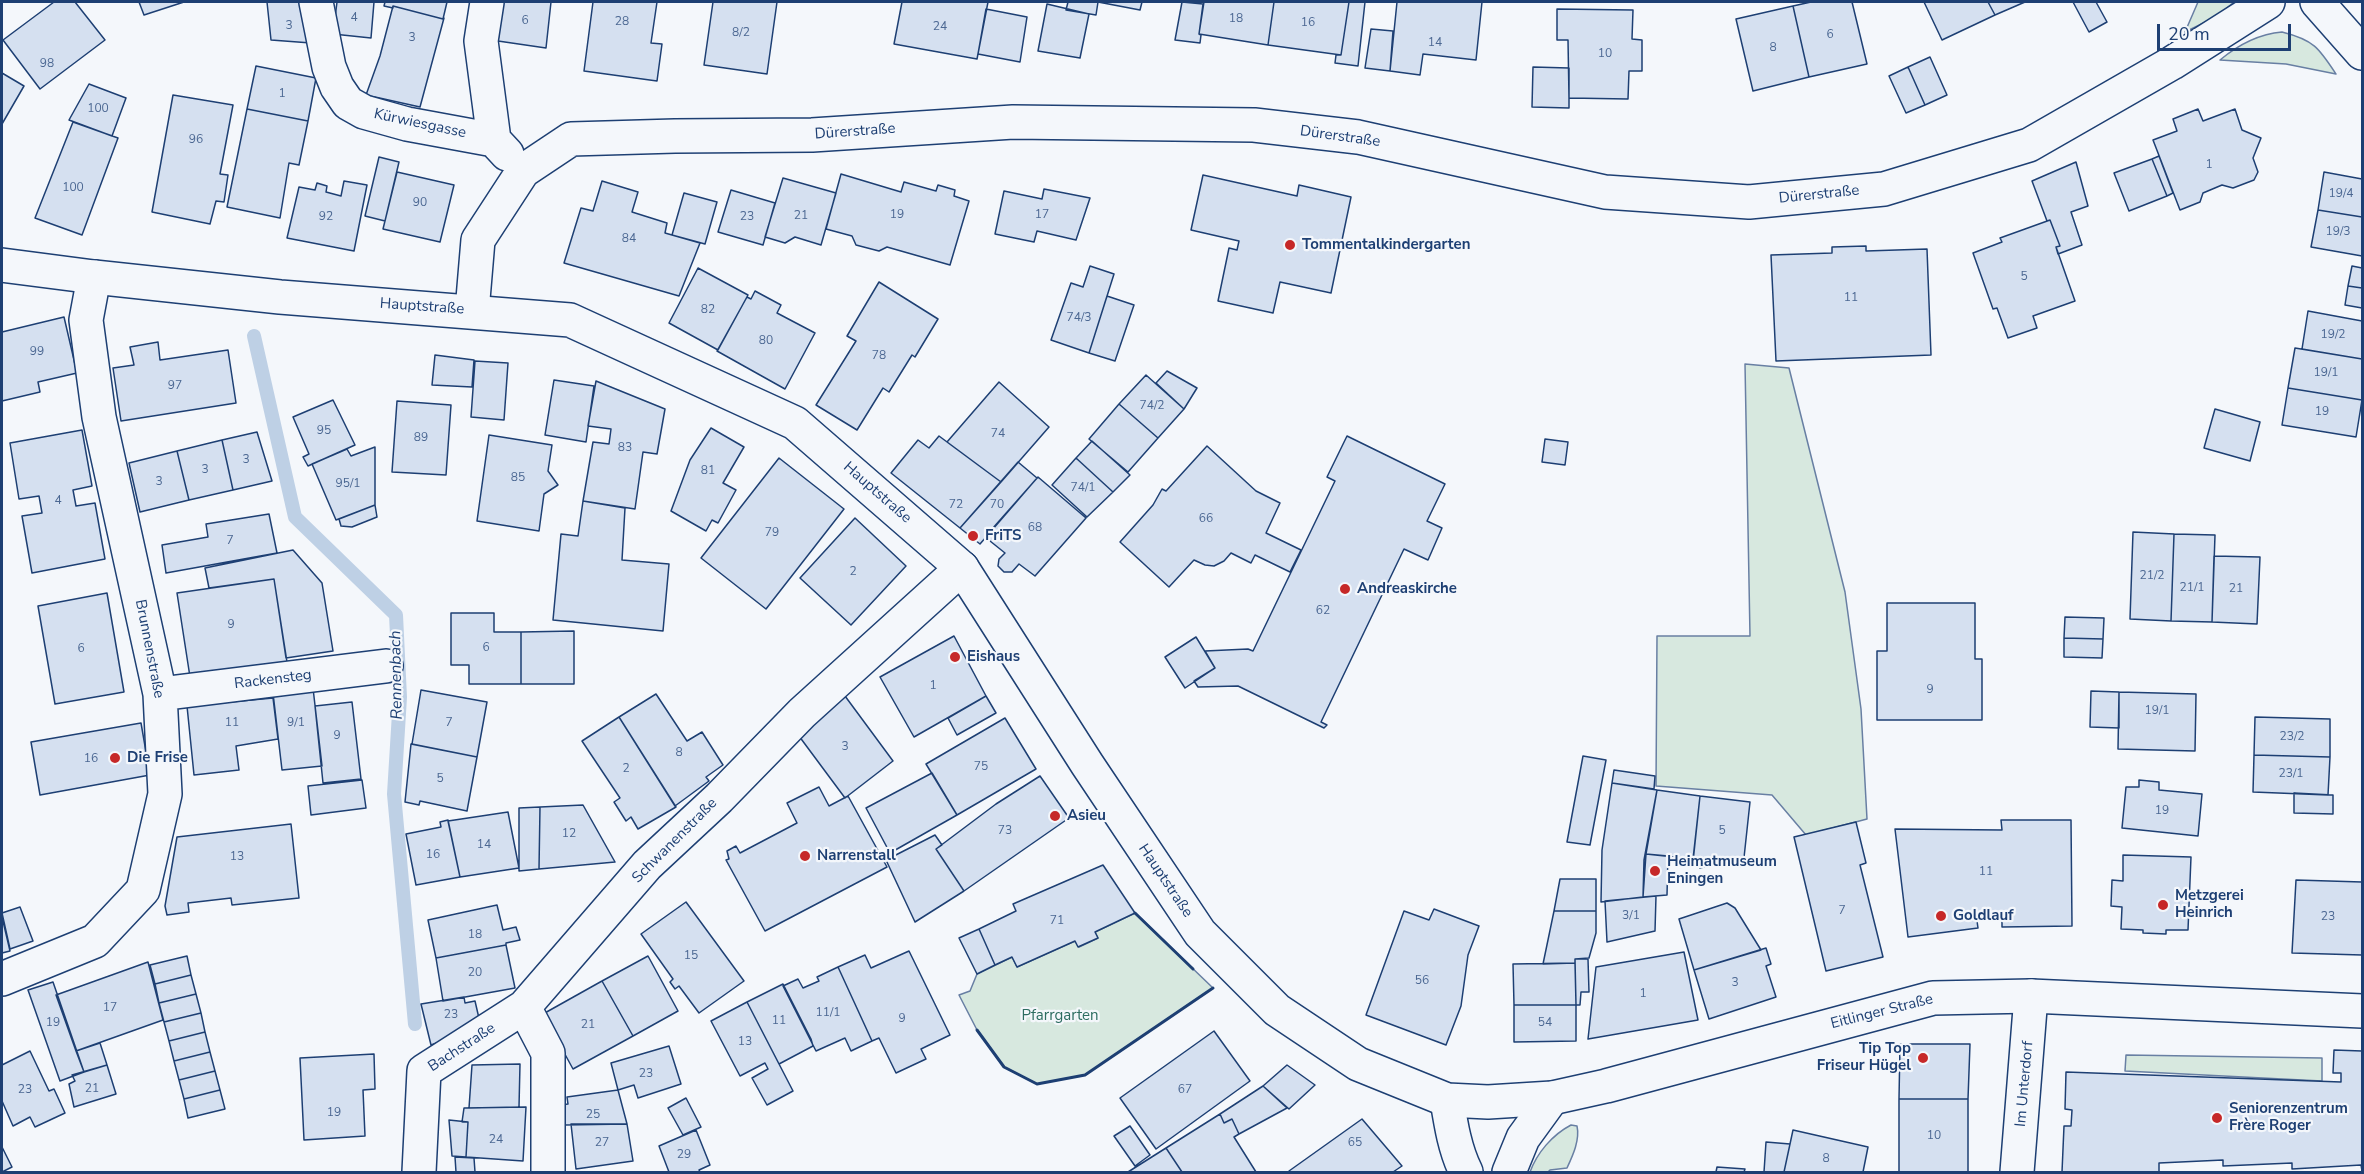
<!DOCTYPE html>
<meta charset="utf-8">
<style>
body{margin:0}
#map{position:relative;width:2364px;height:1174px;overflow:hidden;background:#f4f7fb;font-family:"Nunito Sans",sans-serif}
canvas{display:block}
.frame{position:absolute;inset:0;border:3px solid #1d3f73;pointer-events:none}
.scale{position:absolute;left:2157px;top:24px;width:134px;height:27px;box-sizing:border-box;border:3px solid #1d3f73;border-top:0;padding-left:8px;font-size:18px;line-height:21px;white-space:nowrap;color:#1d3f73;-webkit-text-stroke:4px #f4f7fb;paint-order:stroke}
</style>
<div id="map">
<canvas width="2364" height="1174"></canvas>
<div class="frame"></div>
<div class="scale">20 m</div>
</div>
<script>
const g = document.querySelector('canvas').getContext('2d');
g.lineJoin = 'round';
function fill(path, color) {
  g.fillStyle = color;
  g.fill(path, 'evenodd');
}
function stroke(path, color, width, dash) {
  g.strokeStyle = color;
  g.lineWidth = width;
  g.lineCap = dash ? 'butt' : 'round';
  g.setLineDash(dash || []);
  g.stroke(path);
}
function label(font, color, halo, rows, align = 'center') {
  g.font = font + ' "Nunito Sans",sans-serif';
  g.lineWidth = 4.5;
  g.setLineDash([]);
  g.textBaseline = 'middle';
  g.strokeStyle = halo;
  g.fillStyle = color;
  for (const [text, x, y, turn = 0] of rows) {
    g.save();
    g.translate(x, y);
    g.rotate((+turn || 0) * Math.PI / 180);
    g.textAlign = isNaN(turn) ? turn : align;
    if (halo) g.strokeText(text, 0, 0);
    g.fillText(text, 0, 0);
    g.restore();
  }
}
const green = new Path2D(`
 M2198 2H2234L2216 17 2185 32Z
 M2282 32C2314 40 2319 48 2336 74L2286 64 2220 60C2238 45 2259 34 2282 32Z
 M1745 364 1789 368 1845 592 1861 709 1867 819 1806 835 1772 795 1656 786 1657 636H1750Z
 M1135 913 1213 988 1085 1075 1037 1084 1004 1067 977 1030 959 995 970 991 977 974 1012 957 1017 967 1075 941 1079 947 1098 938 1095 932Z
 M2126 1055 2322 1058V1081L2125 1071Z
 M1571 1125 1577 1126C1580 1140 1573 1155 1567 1168L1550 1170 1548 1172H1530C1537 1153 1552 1135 1571 1125Z`);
fill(green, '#d7e8df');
stroke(green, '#687fa3', 1.5);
stroke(new Path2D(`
 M254 336 295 517 396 615 400 697 394 794 415 1024`), '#bed0e5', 14);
const building = new Path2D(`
 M54 2H75L105 40 40 89 3 40Z
 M139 2H184L144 15Z
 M267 2H303L311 43 271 40Z
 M337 2H374L371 38 333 34Z
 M385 2H447L443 19 393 6V8L384 6Z
 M503 2H551L546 48 498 41Z
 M593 2H657L651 43 662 44 657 81 584 71Z
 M713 2H777L767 74 704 65Z
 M902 2H988L977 59 894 44Z
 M1068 2H1142L1140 10 1098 2 1096 15 1066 10Z
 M1182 2 1203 4 1199 34 1201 35 1200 43 1175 40Z
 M1204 2H1274L1268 45 1199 34Z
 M1274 2H1349L1341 55 1268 45Z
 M1349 2H1365L1358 66 1335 63 1336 55H1341Z
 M1397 2H1482L1476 60 1423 54 1420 75 1390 71Z
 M1811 2H1852L1867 64 1809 77 1793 6Z
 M1924 2H1988L1995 15 1942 40Z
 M1988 2H2025L1995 15Z
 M2073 2H2096L2107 22 2089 32Z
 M1047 4 1089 14 1080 58 1038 51Z
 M393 6 443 19 444 18 420 107 366 95 380 56Z
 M1793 6 1809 77 1753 91 1736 19Z
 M986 9 1027 17 1020 62 978 54Z
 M1557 9 1633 10 1632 39 1642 40V71H1629L1628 99 1569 98 1568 40H1557Z
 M1371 29 1393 31 1390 71 1365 68Z
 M1930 57 1947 95 1925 105 1908 67Z
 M256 66 316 78 308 121 247 109Z
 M1533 67 1569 68V108L1532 107Z
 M1908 67 1925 105 1906 113 1889 76Z
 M2 73 24 86 2 124Z
 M89 84 126 98 112 136 69 120Z
 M173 95 233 105 220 174 228 175 224 202 216 201 210 224 152 212Z
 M247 109 308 121 299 165 289 163 280 218 227 207Z
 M2198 109 2203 121 2235 109 2242 130 2261 138 2253 158 2258 172 2254 180 2233 188 2222 185 2203 193 2200 202 2180 210 2153 140 2177 131 2173 119Z
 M73 122 118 138 82 235 35 218Z
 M2159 156 2173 193 2167 196 2152 159Z
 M379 157 399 162 385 221 365 216Z
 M2152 159 2167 196 2129 211 2114 173Z
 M2076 162 2088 206 2071 212 2082 245 2058 254 2056 247 2060 246 2050 220 2047 221 2032 181Z
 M397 172 454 185 440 242 383 229Z
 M2324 172 2362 179V217L2318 210Z
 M841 174 901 192 904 182 936 191 938 185 955 190 954 196 969 201 950 265 887 247 879 251 856 245 852 236 826 229Z
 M1203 175 1297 196 1299 185 1351 197 1331 293 1280 282 1273 313 1218 301 1229 248 1237 250 1239 241 1191 230Z
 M783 178 836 193 821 245 795 237 785 243 765 237Z
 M344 181 367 185 354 251 287 238 299 187 315 190 317 183 327 186 326 192 341 196Z
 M602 181 638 192 632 212 667 223 665 233 700 243 679 296 564 263 581 208 593 211Z
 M1044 189 1090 198 1076 240 1037 231 1034 242 995 234 1004 191 1042 199Z
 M731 190 775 203 763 245 718 232Z
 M684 193 717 202 705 244 672 235Z
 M2318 210 2362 217V256L2311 247Z
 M2050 220 2060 246 2056 247 2075 301 2033 316 2037 328 2008 338 1997 308 1993 309 1973 253 2002 242 2000 238Z
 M1866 246V251L1927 249 1931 355 1776 361 1771 255 1832 253V247Z
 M1090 266 1114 274 1089 353 1051 340 1071 283 1083 287Z
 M2352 266 2362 268V288L2348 286Z
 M698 268 748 295 718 350 669 323Z
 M879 282 938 319 915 357 912 355 889 392 883 388 857 430 816 405 856 341 847 336Z
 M2348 286 2362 288V308L2345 305Z
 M755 291 781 305 777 313 815 333 785 389 717 351 747 297 751 299Z
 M1107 296 1134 305 1115 361 1089 353Z
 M2308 311 2362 321V359L2302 349Z
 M64 317 77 373 38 382 40 392 2 401V332Z
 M158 342 160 360 228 350 236 403 121 421 113 368 134 365 130 347Z
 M2295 348 2362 359V400L2288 388Z
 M435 355 474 360 472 387 432 385Z
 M475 361 508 363 504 420 471 417Z
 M1167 371 1197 388 1184 409 1156 383Z
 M1146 375 1184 409 1158 438 1119 404Z
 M554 380 594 386 586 442 545 435Z
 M596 381 665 409 657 454 643 452 635 509 583 501 593 442 609 444 611 429 588 426Z
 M999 382 1049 427 1001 482 947 442Z
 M2288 388 2362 400 2356 437 2282 425Z
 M333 400 355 445 308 466 303 457 309 454 293 417Z
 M397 401 451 405 446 475 392 472Z
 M1119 404 1158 438 1128 472 1089 439Z
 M2215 409 2260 422 2250 461 2204 448Z
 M711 428 744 447 723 483 736 490 718 523 712 520 706 531 671 511 690 460Z
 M82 430 92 486 73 490 76 506 95 503 105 559 32 573 22 516 42 513 39 496 19 499 10 443Z
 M257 432 272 481 233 490 222 440Z
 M489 435 552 445 548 471 558 485 544 494 539 531 477 521Z
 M939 436 1001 482 960 528 891 473 918 440 929 448Z
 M1347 436 1445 484 1427 521 1442 528 1428 560 1404 549 1321 722 1327 725 1324 728 1238 686 1198 687 1194 681 1215 668 1205 651 1248 649 1253 651 1335 481 1327 477Z
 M1545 439 1568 442 1565 465 1542 462Z
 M222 440 233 490 189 500 177 451Z
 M1092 441 1130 475 1113 492 1076 458Z
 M1207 446 1256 491 1280 503 1266 533 1301 550 1290 572 1255 555 1251 563 1231 553 1224 561 1214 566 1205 565 1194 560 1169 587 1120 542 1153 505 1162 489 1166 491Z
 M375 447V505L336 520 312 464 347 449 351 456Z
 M177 451 189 500 140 512 129 463Z
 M779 458 844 509 766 609 701 558Z
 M1076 458 1113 492 1087 517 1052 485Z
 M1018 462 1037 478 980 544 960 528Z
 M1038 477 1086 518 1035 576 1019 564 1012 572H1004L998 566 999 559 1005 553 985 537Z
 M583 501 625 508 622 560 669 564 663 631 553 620 561 534 578 536Z
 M375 505 377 517 352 527 341 526 339 519Z
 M269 514 277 553 166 573 162 545 208 537 206 524Z
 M855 518 906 566 851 625 800 578Z
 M2133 532 2174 534 2171 621 2130 619Z
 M2174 534 2215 535 2212 622 2171 621Z
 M293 550 322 583 333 651 286 658 274 579 209 588 205 568Z
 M2214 556 2260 557 2257 624 2212 622Z
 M274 579 287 662 190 677 177 593Z
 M107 593 124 692 55 704 38 606Z
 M1887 603H1975V659H1982V720H1877V651H1887Z
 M451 613H494V632H521V684H469V665H451Z
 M2065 617 2104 618 2103 639 2064 638Z
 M574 631V684H521V632Z
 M954 636 986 696 914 737 880 677Z
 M1196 637 1215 668 1185 688 1165 657Z
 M2064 638 2103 639 2102 658 2064 657Z
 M313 688 322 766 282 770 273 693Z
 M421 690 487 702 477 757 412 744Z
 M2091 691 2119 692V728L2090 727Z
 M2119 692 2196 694 2195 751 2118 749Z
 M656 694 687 741 702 732 723 765 706 777 709 781 675 806 619 717Z
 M845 696 893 761 845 798 796 732Z
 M986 696 996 713 957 735 948 718Z
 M273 698 278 739 236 746 239 770 194 775 187 706Z
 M352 702 361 779 323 783 315 706Z
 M619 717 676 807 638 829 631 817 626 821 614 802 620 798 582 741Z
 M2255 717 2330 719V757L2254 755Z
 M1005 718 1036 769 957 815 926 764Z
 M141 723 150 775 40 795 31 742Z
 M411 744 477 757 467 811 420 801 419 805 405 802Z
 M2254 755 2330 757 2328 795 2253 792Z
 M1583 756 1606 760 1590 845 1567 842Z
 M1614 770 1655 776 1654 789 1612 783Z
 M932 773 957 815 890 853 866 808Z
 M1040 776 1069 818 964 891 936 849 996 804Z
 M362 780 366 808 311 815 308 786Z
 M2139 780 2159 782V790L2202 794 2198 836 2122 828 2126 787H2139Z
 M1612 783 1657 790 1644 860 1643 897 1601 902 1602 850Z
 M819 787 829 806 848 796 887 867 765 931 726 860 729 859 727 851 736 846 740 853 797 823 787 803Z
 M1657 790 1700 796 1693 859 1646 854Z
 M2294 793 2333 795V814L2294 813Z
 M1700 796 1750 802 1743 867 1712 863 1708 866 1700 868 1693 862Z
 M583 805 615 862 539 869 540 807Z
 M540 807 539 869 519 871V808Z
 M508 812 519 868 460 877 448 821Z
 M448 820 460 877 416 885 406 834 441 827 440 822Z
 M2001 820H2071L2072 926 2002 927V915L1976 914 1978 928 1908 937 1895 829 2002 830Z
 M1856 822 1866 863 1860 865 1883 957 1826 971 1794 837Z
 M291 824 299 898 232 905 231 898 188 903 189 912 167 915 165 906 177 837Z
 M935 835 942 845 936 849 964 891 915 922 886 860Z
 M1646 854 1668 856 1667 895 1643 897Z
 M2123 855 2191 857 2188 930H2166V934L2143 933V930L2121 929 2122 907 2111 906 2112 880 2123 881Z
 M1103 865 1135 913 1095 932 1098 938 1078 947 1075 941 1017 967 1012 957 995 965 979 929 1016 911 1013 904Z
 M1560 879H1596V911H1554Z
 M2296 880 2362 882V955L2292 953Z
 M1656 896 1655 931 1607 942 1605 901Z
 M686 902 744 981 699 1013 679 986 675 989 670 982 673 979 641 934Z
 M1727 903 1735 908 1761 950 1694 970 1679 919Z
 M497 905 503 930 516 927 520 940 506 943V945L436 958 428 920Z
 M20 907 33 941 10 949 2 913Z
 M1434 909 1479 926 1468 955 1461 1006 1446 1045 1366 1015 1404 911 1429 920Z
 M1554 911H1596V933L1589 958 1575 959V963L1543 964Z
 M2 917 10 951 2 953Z
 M979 929 995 965 977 974 959 938Z
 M506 945 515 988 443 1001 436 958Z
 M1766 948 1771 964 1766 966 1776 997 1709 1019 1694 970Z
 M909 951 950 1035 921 1049 926 1059 896 1073 879 1038 872 1041 838 967 865 955 871 968Z
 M1684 952 1698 1020 1588 1039 1596 967Z
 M187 956 191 975 155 984 150 965Z
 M648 956 678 1011 633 1036 602 981Z
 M1575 959H1588L1589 992H1581L1580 1005H1576Z
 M148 962 163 1020 76 1051 56 995Z
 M1575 963 1576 1005H1514L1513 964Z
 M838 967 872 1041 851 1051 845 1038 816 1051 783 986 798 979 803 988 819 981 817 977Z
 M191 975 196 994 159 1003 155 984Z
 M602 981 633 1036 573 1069 543 1014Z
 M53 982 84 1072 60 1081 28 990Z
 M783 984 811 1039 813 1046 779 1064 747 1002Z
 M196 994 201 1013 164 1022 159 1003Z
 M464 997 465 1003 475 1001 481 1027 431 1045 421 1004Z
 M747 1002 793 1091 767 1105 752 1078 768 1069 765 1063 740 1076 711 1021Z
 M1514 1005H1576V1041L1514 1042Z
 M201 1013 205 1032 169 1041 164 1022Z
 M1214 1031 1250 1081 1156 1149 1120 1098Z
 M205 1032 210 1052 174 1061 169 1041Z
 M100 1043 107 1065 84 1072 76 1051Z
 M1900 1044H1970L1968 1099H1899Z
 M669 1046 681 1084 638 1098 634 1085 618 1090 611 1063Z
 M2334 1050 2362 1051V1171L2361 1165 2292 1169V1163L2223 1166V1160L2159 1163V1172H2062L2064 1126H2071L2072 1110 2065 1109 2066 1072 2341 1082V1073H2333Z
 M30 1051 49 1091 54 1089 65 1113 35 1127 30 1117 13 1126 2 1101V1065Z
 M210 1052 215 1071 179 1080 174 1061Z
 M374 1054 375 1089 363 1090 365 1136 304 1140 300 1058Z
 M520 1064 519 1107 469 1108 472 1065Z
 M107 1065 116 1094 74 1107 69 1084 75 1081 72 1075Z
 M1287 1065 1315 1085 1289 1109 1263 1086Z
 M215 1071 220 1090 184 1099 179 1080Z
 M1263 1086 1287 1108 1239 1134 1232 1119 1224 1123 1220 1114Z
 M220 1090 225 1109 188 1118 184 1099Z
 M618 1090 627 1124 564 1125 560 1105 568 1104 567 1097Z
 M686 1098 701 1127 683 1135 668 1108Z
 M1899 1099H1968V1172H1899Z
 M526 1107 523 1161 466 1157 468 1122H462L464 1108Z
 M1220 1114 1224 1123 1232 1119 1239 1134 1234 1137 1256 1172H1182L1166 1148Z
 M1362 1119 1402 1166 1393 1172H1291L1289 1171Z
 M449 1120 468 1122 466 1157 452 1156Z
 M571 1124H627L633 1161 576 1169Z
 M1130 1126 1150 1155 1135 1166 1114 1136Z
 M696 1130 710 1165 699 1170 700 1172H669L659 1146Z
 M1793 1130 1868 1147 1863 1172H1784Z
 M1766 1142 1790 1144 1784 1172H1764Z
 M2 1147 12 1167 2 1172Z
 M1166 1148 1182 1172H1128Z
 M455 1157 474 1158 475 1172H456Z
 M1717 1167 1745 1169 1744 1172H1716Z`);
fill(building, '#d5e0f0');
stroke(building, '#1d3f73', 1.5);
const minor = new Path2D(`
 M316 2 329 67 337 87 348 103 364 112 407 124 494 140
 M487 2 481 41 494 140 507 154
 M2317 2 2362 53
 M472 311 478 240 523 171 571 139 675 136 812 135 1013 122 1254 125 1358 137 1605 192 1749 202 1884 189 2029 145 2172 63 2268 2
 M160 694 386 666
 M2 979 95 941 143 890 165 794 160 694 99 417 86 320 94 277
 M524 1007 548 1053V1172
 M1447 1100C1451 1125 1455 1150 1466 1172
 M419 1172 424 1071 524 1007 647 865 719 798 802 713 962 568
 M1509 1172 1523 1138 1552 1098
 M2017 1172 2031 996`);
const secondary = new Path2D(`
 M2 265 94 277 280 297 570 320 795 423 962 568 1087 764 1200 933 1277 1010 1358 1064 1447 1100 1488 1102 1552 1098 1606 1086 1933 998 2031 996 2362 1011`);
stroke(minor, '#1d3f73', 36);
stroke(secondary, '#1d3f73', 36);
stroke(minor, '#f4f7fb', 33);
stroke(secondary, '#f4f7fb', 33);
stroke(new Path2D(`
 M1135 913 1193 969
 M977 1030 1004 1067 1037 1084 1085 1075 1213 988`), '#1d3f73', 3);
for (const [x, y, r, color] of [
 [1290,245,6,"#c62828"],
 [973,536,6,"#c62828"],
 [1345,589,6,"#c62828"],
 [955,657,6,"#c62828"],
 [115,758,6,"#c62828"],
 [1055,816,6,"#c62828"],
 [805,856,6,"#c62828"],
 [1655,871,6,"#c62828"],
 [2163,905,6,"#c62828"],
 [1941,916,6,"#c62828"],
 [1923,1058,6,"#c62828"],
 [2217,1118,6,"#c62828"]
]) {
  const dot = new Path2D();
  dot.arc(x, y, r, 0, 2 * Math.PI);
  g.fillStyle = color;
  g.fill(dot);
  stroke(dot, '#f4f7fb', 2);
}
label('12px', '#4b6792', null, [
 ["4",354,18],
 ["18",1236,19],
 ["6",525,21],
 ["28",622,22],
 ["16",1308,23],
 ["3",289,26],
 ["24",940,27],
 ["8/2",741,33],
 ["6",1830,35],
 ["3",412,38],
 ["14",1435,43],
 ["8",1773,48],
 ["10",1605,54],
 ["98",47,64],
 ["1",282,94],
 ["100",98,109],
 ["96",196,140],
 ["1",2209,165],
 ["100",73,188],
 ["19/4",2341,194],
 ["90",420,203],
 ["19",897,215],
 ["17",1042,215],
 ["21",801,216],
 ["92",326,217],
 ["23",747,217],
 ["19/3",2338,232],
 ["84",629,239],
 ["5",2024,277],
 ["11",1851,298],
 ["82",708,310],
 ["74/3",1079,318],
 ["19/2",2333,335],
 ["80",766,341],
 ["99",37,352],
 ["78",879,356],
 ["19/1",2326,373],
 ["97",175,386],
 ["74/2",1152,406],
 ["19",2322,412],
 ["95",324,431],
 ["74",998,434],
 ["89",421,438],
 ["83",625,448],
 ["3",246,460],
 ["3",205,470],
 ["81",708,471],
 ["85",518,478],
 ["3",159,482],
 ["95/1",348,484],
 ["74/1",1083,488],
 ["4",58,501],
 ["72",956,505],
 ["70",997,505],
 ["66",1206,519],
 ["68",1035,528],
 ["79",772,533],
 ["7",230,541],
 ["2",853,572],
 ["21/2",2152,576],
 ["21/1",2192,588],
 ["21",2236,589],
 ["62",1323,611],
 ["9",231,625],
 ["6",486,648],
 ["6",81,649],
 ["1",933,686],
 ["9",1930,690],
 ["19/1",2157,711],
 ["11",232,723],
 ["9/1",296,723],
 ["7",449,723],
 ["9",337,736],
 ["23/2",2292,737],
 ["3",845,747],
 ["8",679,753],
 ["16",91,759],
 ["75",981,767],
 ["2",626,769],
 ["23/1",2291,774],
 ["5",440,779],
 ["19",2162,811],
 ["73",1005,831],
 ["5",1722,831],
 ["12",569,834],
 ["14",484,845],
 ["16",433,855],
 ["13",237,857],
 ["11",1986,872],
 ["7",1842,911],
 ["3/1",1631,916],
 ["23",2328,917],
 ["71",1057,921],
 ["18",475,935],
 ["15",691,956],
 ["20",475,973],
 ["56",1422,981],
 ["3",1735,983],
 ["1",1643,994],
 ["17",110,1008],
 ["11/1",828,1013],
 ["23",451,1015],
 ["9",902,1019],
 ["11",779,1021],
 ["19",53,1023],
 ["54",1545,1023],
 ["21",588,1025],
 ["13",745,1042],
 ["23",646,1074],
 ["21",92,1089],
 ["23",25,1090],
 ["67",1185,1090],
 ["19",334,1113],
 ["25",593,1115],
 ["10",1934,1136],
 ["24",496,1140],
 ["27",602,1143],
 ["65",1355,1143],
 ["29",684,1155],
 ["8",1826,1159]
]);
label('15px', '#1d3f73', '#f4f7fb', [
 ["Kürwiesgasse",420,124,12],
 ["Dürerstraße",855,132,-4],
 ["Dürerstraße",1340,137,8],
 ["Dürerstraße",1819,195,-6],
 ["Hauptstraße",422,307,4],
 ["Hauptstraße",877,493,41],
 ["Brunnenstraße",149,649,79],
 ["Rackensteg",273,680,-7],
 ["Schwanenstraße",675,841,-45],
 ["Hauptstraße",1165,881,56],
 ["Eitlinger Straße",1882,1012,-14],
 ["Bachstraße",462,1048,-33],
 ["Im Unterdorf",2025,1084,-85]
]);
label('bold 15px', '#1d3f73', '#f4f7fb', [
 ["Tommentalkindergarten",1302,245],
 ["FriTS",985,536],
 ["Andreaskirche",1357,589],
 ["Eishaus",967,657],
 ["Die Frise",127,758],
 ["Asieu",1067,816],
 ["Narrenstall",817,856],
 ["Heimatmuseum",1667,862],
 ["Eningen",1667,879],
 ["Metzgerei",2175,896],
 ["Heinrich",2175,913],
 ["Goldlauf",1953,916],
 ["Tip Top",1911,1049,"right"],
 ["Friseur Hügel",1911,1066,"right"],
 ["Seniorenzentrum",2229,1109],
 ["Frère Roger",2229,1126]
], 'left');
label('15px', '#2c6c60', '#f4f7fb', [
 ["Pfarrgarten",1060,1016]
]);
label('italic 16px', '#1d3f73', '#f4f7fb', [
 ["Rennenbach",397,675,-91]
]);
</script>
